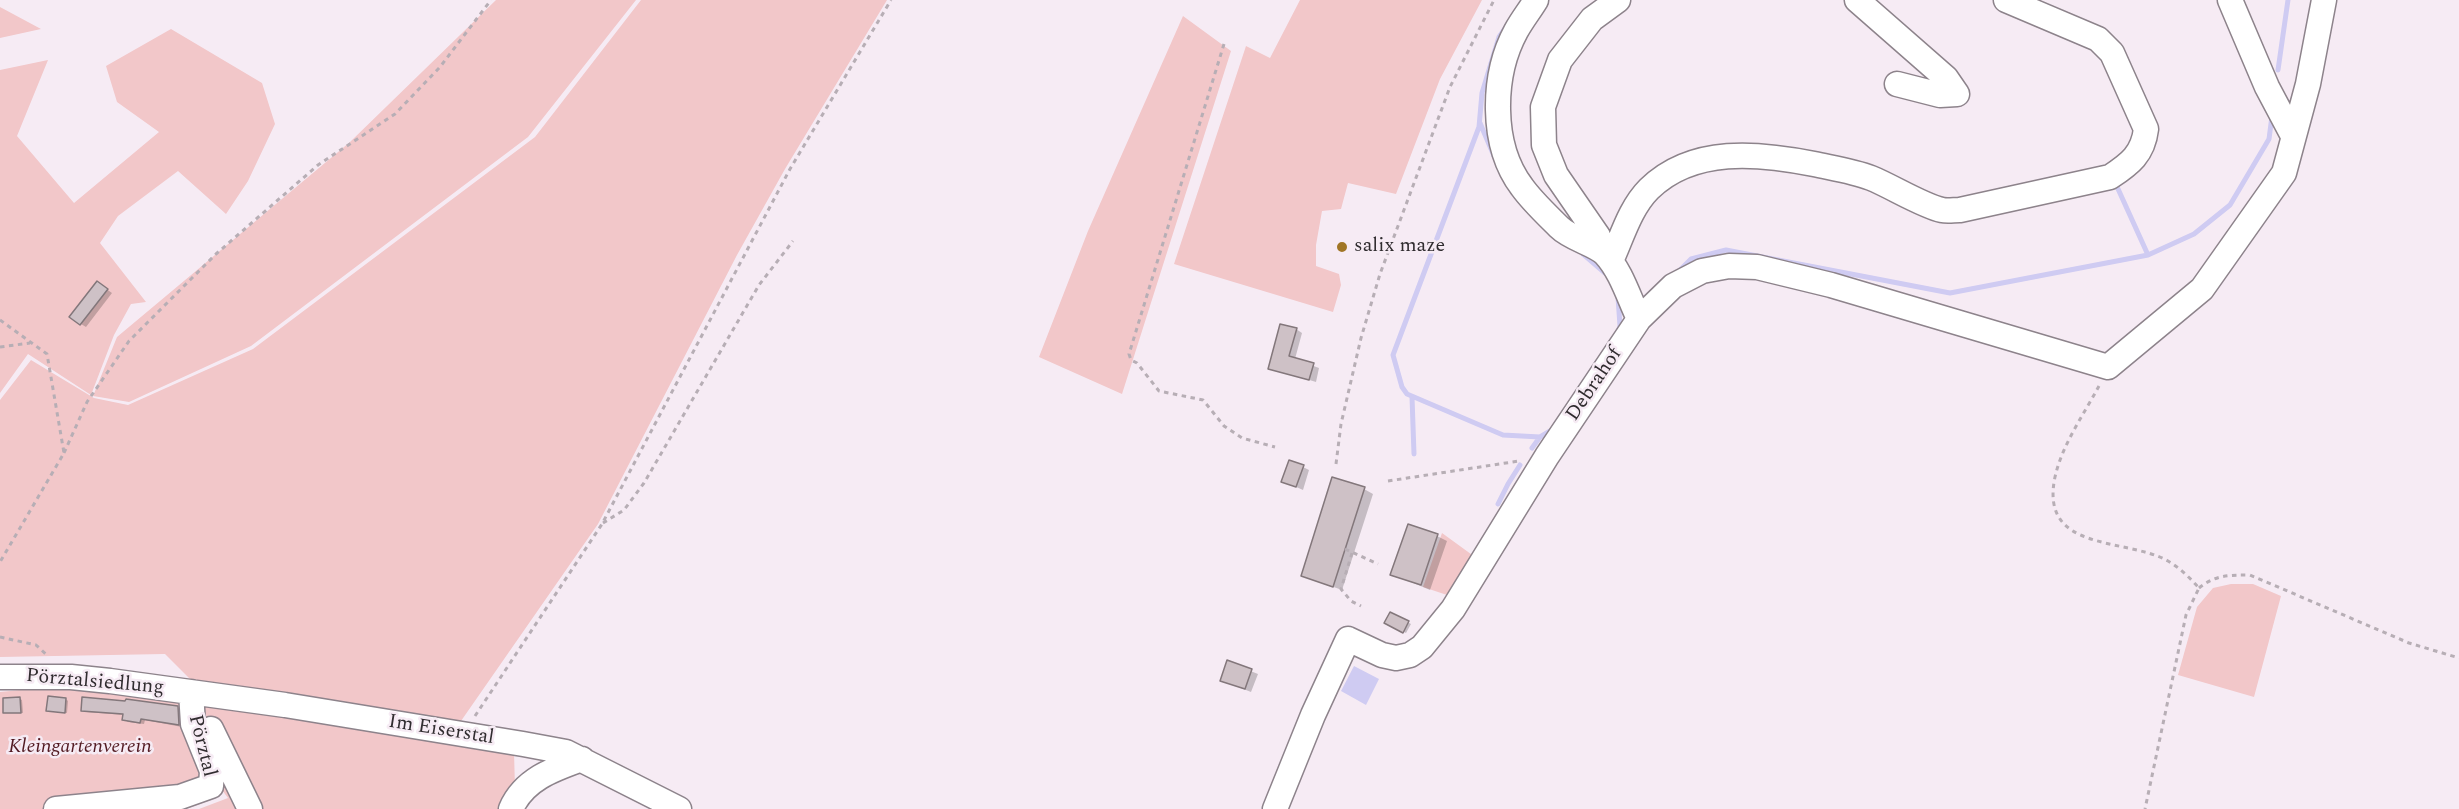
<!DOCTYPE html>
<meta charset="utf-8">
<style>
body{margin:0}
canvas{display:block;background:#f6ebf4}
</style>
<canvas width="2459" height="809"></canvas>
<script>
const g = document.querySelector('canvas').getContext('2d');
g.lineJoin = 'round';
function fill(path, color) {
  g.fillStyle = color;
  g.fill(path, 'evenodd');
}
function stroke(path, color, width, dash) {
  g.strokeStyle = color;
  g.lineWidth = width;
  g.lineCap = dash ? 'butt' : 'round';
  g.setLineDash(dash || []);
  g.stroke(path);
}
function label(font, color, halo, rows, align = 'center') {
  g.font = font + ' Spectral,serif';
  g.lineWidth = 5;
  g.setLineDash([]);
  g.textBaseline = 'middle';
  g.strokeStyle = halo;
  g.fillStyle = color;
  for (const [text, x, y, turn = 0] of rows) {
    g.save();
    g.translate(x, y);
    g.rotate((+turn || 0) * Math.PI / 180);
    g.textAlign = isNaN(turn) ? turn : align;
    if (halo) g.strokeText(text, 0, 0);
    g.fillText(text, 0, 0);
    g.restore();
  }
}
fill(new Path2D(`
 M496 0H636L528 137 251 346 129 402 93 396 117 337 350 142Z
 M641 0H887L785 169 737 255 598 524 461 721 192 681 165 654 0 657V400L31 360 94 398 128 405 253 349 535 137Z
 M1300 0H1482L1440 79 1396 194 1348 183 1341 209 1322 211 1316 245V266L1339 274 1341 285 1333 312 1174 264 1246 46 1270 58Z
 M0 7 41 29 0 38Z
 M1183 16 1231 51 1122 394 1039 357 1088 231Z
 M171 29 262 83 275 124 248 181 226 214 178 171 118 216 100 243 146 302 131 304 114 335 91 395 28 354 0 393V70L48 60 17 136 74 203 159 132 117 102 106 66Z
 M1442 533 1475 557 1450 596 1423 587Z
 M2231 584H2253L2281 596 2254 697 2178 675 2197 607 2213 588Z
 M72 685 181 697 211 800 186 809H0V692Z
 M201 701 514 752 515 788 509 809H199L228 798 219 786Z`), '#f2c7c9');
fill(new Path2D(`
 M1354 666 1379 679 1366 705 1341 691Z`), '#cfcbf2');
fill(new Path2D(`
 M102 286 112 293 86 327 81 324Z
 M1296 329 1302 333 1295 359 1319 368 1316 382 1270 368Z
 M1303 467 1309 470 1303 490 1283 481Z
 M1364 489 1373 494 1342 590 1303 576Z
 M1437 536 1447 541 1430 590 1392 574Z
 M1391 614 1411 624 1406 633 1386 623Z
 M1228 662 1258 674 1251 692 1228 683Z
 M20 699 22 700 23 713 5 712Z
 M66 699 68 701 67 713 48 710Z
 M177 708 181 710 182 727 145 720 144 724 128 722 124 719V715L86 712 82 710Z`), '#0003');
stroke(new Path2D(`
 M1506 27 1499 37 1482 93 1479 127 1393 355 1402 387 1407 394 1503 435 1540 437
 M2278 70 2288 0
 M1480 123 1494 156
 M2114 180 2148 255
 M1583 254 1605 273
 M1678 272 1691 259 1726 250 1950 293 2148 255 2194 234 2230 205 2269 139 2272 116
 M1618 332 1620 326 1618 297
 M1412 397 1414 454
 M1532 448 1540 437 1550 431
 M1498 504 1508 484 1520 465`), '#cfcbf2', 5);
const building = new Path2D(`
 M97 281 108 289 80 325 69 317Z
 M1280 324 1297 328 1289 356 1314 363 1309 380 1268 369Z
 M1289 460 1304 465 1296 487 1281 482Z
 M1332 477 1365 487 1333 587 1301 576Z
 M1408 524 1438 534 1421 585 1390 575Z
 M1390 612 1409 621 1403 633 1384 623Z
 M1227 660 1252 669 1245 689 1220 681Z
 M48 696 66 698 65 713 46 711Z
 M20 697 21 713H3V698Z
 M82 697 125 701 126 699 178 706 179 725 141 719 140 723 122 720 123 714 81 711Z`);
fill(building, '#cec1c6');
stroke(building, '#83777b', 1.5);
const minor = new Path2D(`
 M1536 0C1530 10 1522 20 1516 31 1492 75 1490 145 1522 187 1532 201 1546 214 1559 227 1571 239 1595 244 1605 254 1621 271 1629 298 1639 319
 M1857 0 1946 78 1957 94 1940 95 1897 84
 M2230 0 2267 87 2293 136
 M1603 252 1598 236 1556 175 1544 145 1543 107 1560 60 1592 19 1618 0
 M1611 261C1622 237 1630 208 1649 189 1693 146 1759 153 1814 164 1832 168 1853 171 1871 178 1891 186 1923 206 1942 210 1947 211 1954 210 1960 210L2110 177C2130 164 2143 154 2146 129L2112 53 2098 39 2006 0
 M0 677H71L110 681 285 705 523 744 566 752 679 809
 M211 729 250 809
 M56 809 180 797 211 786 212 771 193 724 191 692
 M511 809C524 779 554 769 582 759
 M1275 809 1313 715 1348 639 1382 655 1396 658 1410 655 1422 647 1453 609 1547 456 1639 319 1673 286 1702 271 1729 266 1757 267 1831 285 2108 367 2202 289 2284 173 2308 84 2324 0`);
stroke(minor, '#8d838b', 27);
stroke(new Path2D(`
 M1224 44 1129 354 1131 360 1137 363 1159 391 1203 400 1224 426 1242 438 1275 447
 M0 320 47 354 64 453 0 562
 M0 347 30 343
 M2099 386C2084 414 2062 445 2055 477 2039 553 2125 537 2168 561 2180 568 2190 578 2199 588L2186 615 2145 809
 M64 453 87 402 129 341 216 254 318 165 395 114 440 67 491 0
 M1336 464 1341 424 1361 338 1380 274 1450 87 1494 0
 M1388 481 1519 461
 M603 523 624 510 644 483 759 285 793 241
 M1345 549 1378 564
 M1352 553 1341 589 1351 601 1361 606
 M2199 588C2215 575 2229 575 2250 575L2409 643 2459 658
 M0 637 36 645 48 656
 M475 716 602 524 790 169 891 0`), '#b7aeb5', 3, [4.5, 4.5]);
stroke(minor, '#fff', 24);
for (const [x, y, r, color] of [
 [1342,247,6,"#a07525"]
]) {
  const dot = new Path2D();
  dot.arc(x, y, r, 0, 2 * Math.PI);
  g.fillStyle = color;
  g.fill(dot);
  stroke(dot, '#f6ebf4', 2);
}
label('20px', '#302c2f', '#f6ebf4', [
 ["salix maze",1354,247]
], 'left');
label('20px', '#302c2f', '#f6ebf4', [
 ["Debrahof",1595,385,-56],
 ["Pörztalsiedlung",95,683,5],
 ["Im Eiserstal",441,731,9],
 ["Pörztal",201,746,76]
]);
label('italic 20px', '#521a22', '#f6ebf4', [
 ["Kleingartenverein",80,748]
]);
</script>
